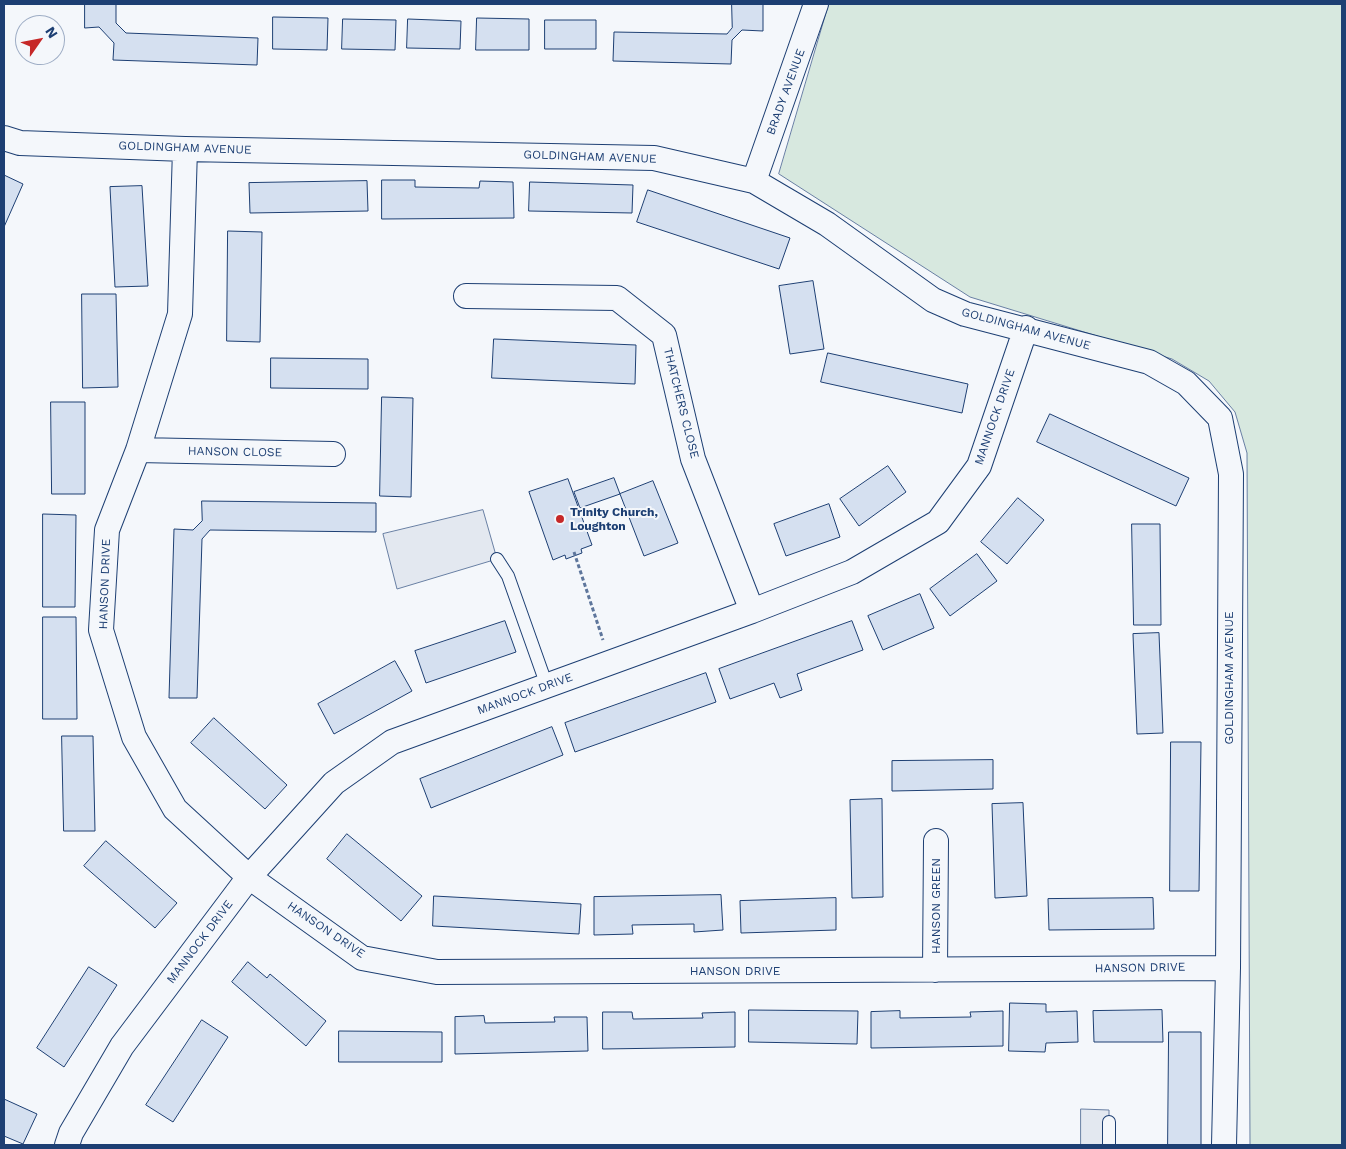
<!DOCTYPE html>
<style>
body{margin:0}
#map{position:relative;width:1346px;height:1149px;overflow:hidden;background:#f4f7fb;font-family:"Work Sans",sans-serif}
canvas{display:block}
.frame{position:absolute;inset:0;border:5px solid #1d3f73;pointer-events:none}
.north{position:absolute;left:15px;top:15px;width:50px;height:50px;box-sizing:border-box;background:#f4f7fb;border:1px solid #9eadc5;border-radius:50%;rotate:57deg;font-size:14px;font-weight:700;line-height:20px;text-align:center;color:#1d3f73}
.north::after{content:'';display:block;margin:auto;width:18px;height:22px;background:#c62828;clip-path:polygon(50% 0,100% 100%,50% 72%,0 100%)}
</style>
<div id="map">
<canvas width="1346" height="1149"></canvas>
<div class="frame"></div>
<div class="north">N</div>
</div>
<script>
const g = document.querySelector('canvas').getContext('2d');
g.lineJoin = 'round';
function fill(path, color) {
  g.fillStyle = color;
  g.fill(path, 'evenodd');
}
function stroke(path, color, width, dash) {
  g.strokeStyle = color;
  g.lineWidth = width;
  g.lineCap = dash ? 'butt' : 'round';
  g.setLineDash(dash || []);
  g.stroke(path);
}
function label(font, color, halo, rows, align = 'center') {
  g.font = font + ' "Work Sans",sans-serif';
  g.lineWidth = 4;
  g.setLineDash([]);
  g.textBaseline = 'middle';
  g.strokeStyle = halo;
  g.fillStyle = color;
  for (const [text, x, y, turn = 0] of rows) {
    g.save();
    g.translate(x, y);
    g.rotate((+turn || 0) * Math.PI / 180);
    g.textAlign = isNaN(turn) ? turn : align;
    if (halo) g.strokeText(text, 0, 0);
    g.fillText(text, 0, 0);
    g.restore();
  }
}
const green = new Path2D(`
 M829 4H1342V1145H1250L1247 453 1235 412 1209 381 1172 359 970 297 779 174Z`);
fill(green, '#d7e8df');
stroke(green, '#687fa3', 1);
const parking = new Path2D(`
 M483 510 497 559 397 589 383 534Z
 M1081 1109 1109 1110V1145H1081Z`);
fill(parking, '#e3e8f0');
stroke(parking, '#687fa3', 1);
const building = new Path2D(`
 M85 4H116V23L126 33 258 38 257 65 113 60 114 43 99 27 85 28Z
 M732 4H763V31L742 30 732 40 731 64 613 61 614 32 727 34 732 28Z
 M273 17 328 18 327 50 273 49Z
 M477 18 529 19V50H476Z
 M343 19 396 20 395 50 342 49Z
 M408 19 461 21 460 49 407 48Z
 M545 20H596V49H545Z
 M4 175 23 184 4 227Z
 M382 180H415V187L479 188 480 181 513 182 514 218 382 219Z
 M367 181 368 211 250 213 249 183Z
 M530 182 633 185 632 213 529 211Z
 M142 186 148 286 115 287 110 187Z
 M648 190 790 238 779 269 637 222Z
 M228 231 262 232 260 342 227 341Z
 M813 281 824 349 790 354 779 286Z
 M82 294H116L118 387 83 388Z
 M494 339 636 345 635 384 492 378Z
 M828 353 968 384 962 413 821 382Z
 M271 358 368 359V389L271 388Z
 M382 397 413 398 411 497 380 496Z
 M51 402H85V494H52Z
 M1050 414 1189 478 1176 506 1037 442Z
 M888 466 906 492 859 526 840 499Z
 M614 478 620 494 580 508 574 492Z
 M568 479 592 545 581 549 582 553 566 559 565 555 553 560 529 492Z
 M653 481 678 543 644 556 620 494Z
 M1018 498 1044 520 1007 564 981 542Z
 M202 501 376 503V532L210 530 202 539 197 698H169L174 529 193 530 202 521Z
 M829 504 840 537 786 556 774 524Z
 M43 514 76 515 75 607H43Z
 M1132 524H1160L1161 625H1134Z
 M977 554 997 581 950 616 930 589Z
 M920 594 934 628 883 650 868 616Z
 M43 617H76L77 719H43Z
 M505 621 516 652 426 683 415 651Z
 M852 621 863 650 797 674 802 690 780 698 774 683 730 699 719 669Z
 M1159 633 1163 733 1137 734 1133 634Z
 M395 661 412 691 334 734 318 704Z
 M706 673 716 702 575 752 565 723Z
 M214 718 287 785 265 809 191 743Z
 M552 727 563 755 431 808 420 779Z
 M62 736H93L95 831H64Z
 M1171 742H1201L1199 891H1170Z
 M993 760V789L892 791V761Z
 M882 799 883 897 852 898 850 800Z
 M1023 803 1027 896 995 898 992 804Z
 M347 834 422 896 401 921 327 859Z
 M106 841 177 903 155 928 84 866Z
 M721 895 723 930 694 932V924L632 925 633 934 594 935V897Z
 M434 896 581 904 579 934 433 926Z
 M836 898V930L741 933 740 901Z
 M1153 898 1154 929 1049 930 1048 899Z
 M248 962 267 978 270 974 326 1021 306 1046 232 982Z
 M89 967 117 985 64 1067 37 1048Z
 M1010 1003 1046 1004V1012L1077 1011 1078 1042 1046 1043 1045 1052 1009 1051Z
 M749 1010 858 1011 857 1044 749 1042Z
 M1162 1010 1163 1042H1094L1093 1011Z
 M900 1011V1018L971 1017 970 1012 1003 1011V1046L871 1048V1012Z
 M603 1012H632L633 1019 703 1018 702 1013 735 1012V1047L603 1049Z
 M484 1016 485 1023 555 1022 554 1017H587L588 1051 455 1054V1017Z
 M202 1020 228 1037 173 1122 146 1105Z
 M339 1031 442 1032V1062H339Z
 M1169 1032H1201V1145H1168Z
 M4 1099 37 1114 23 1144 4 1136Z`);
fill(building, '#d5e0f0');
stroke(building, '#1d3f73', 1);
const lane = new Path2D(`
 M497 559 508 576 547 686
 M1109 1145V1122`);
const street = new Path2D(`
 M4 138 20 143 185 149 654 158 754 181 827 224 933 300 965 314 1149 362 1186 383 1220 418 1231 474 1228 968 1224 1145
 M185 149 180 314 138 450 107 530 101 630 134 737 175 809 249 877 362 958 437 972 1228 968
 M754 181 816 4
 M466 296 617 298 664 335 693 459 752 611
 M138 450 333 454
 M935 970 936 841
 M67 1145 71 1133 122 1046 249 877 334 783 392 742 752 611 852 572 938 522 979 466 1026 328`);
stroke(lane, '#1d3f73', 14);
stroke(street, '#1d3f73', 26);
stroke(new Path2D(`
 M574 552 603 640`), '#5e769c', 3, [4, 2.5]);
stroke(lane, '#f4f7fb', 12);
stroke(street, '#f4f7fb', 24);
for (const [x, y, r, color] of [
 [560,519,5,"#c62828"]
]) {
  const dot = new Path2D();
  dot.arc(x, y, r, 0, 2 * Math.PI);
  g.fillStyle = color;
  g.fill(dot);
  stroke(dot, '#f4f7fb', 2);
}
label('12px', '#1d3f73', '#f4f7fb', [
 ["BRADY AVENUE",786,92,-70],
 ["GOLDINGHAM AVENUE",185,148,2],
 ["GOLDINGHAM AVENUE",590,157,2],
 ["GOLDINGHAM AVENUE",1026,329,15],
 ["THATCHERS CLOSE",681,403,76],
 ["MANNOCK DRIVE",995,417,-71],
 ["HANSON CLOSE",235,452,1],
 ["HANSON DRIVE",105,584,-88],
 ["GOLDINGHAM AVENUE",1229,678,-90],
 ["MANNOCK DRIVE",525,694,-20],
 ["HANSON GREEN",936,906,-90],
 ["HANSON DRIVE",326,930,34],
 ["MANNOCK DRIVE",200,942,-53],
 ["HANSON DRIVE",1140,968,-1],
 ["HANSON DRIVE",735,971]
]);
label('bold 12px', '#1d3f73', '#f4f7fb', [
 ["Trinity Church,",570,512],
 ["Loughton",570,526]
], 'left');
</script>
